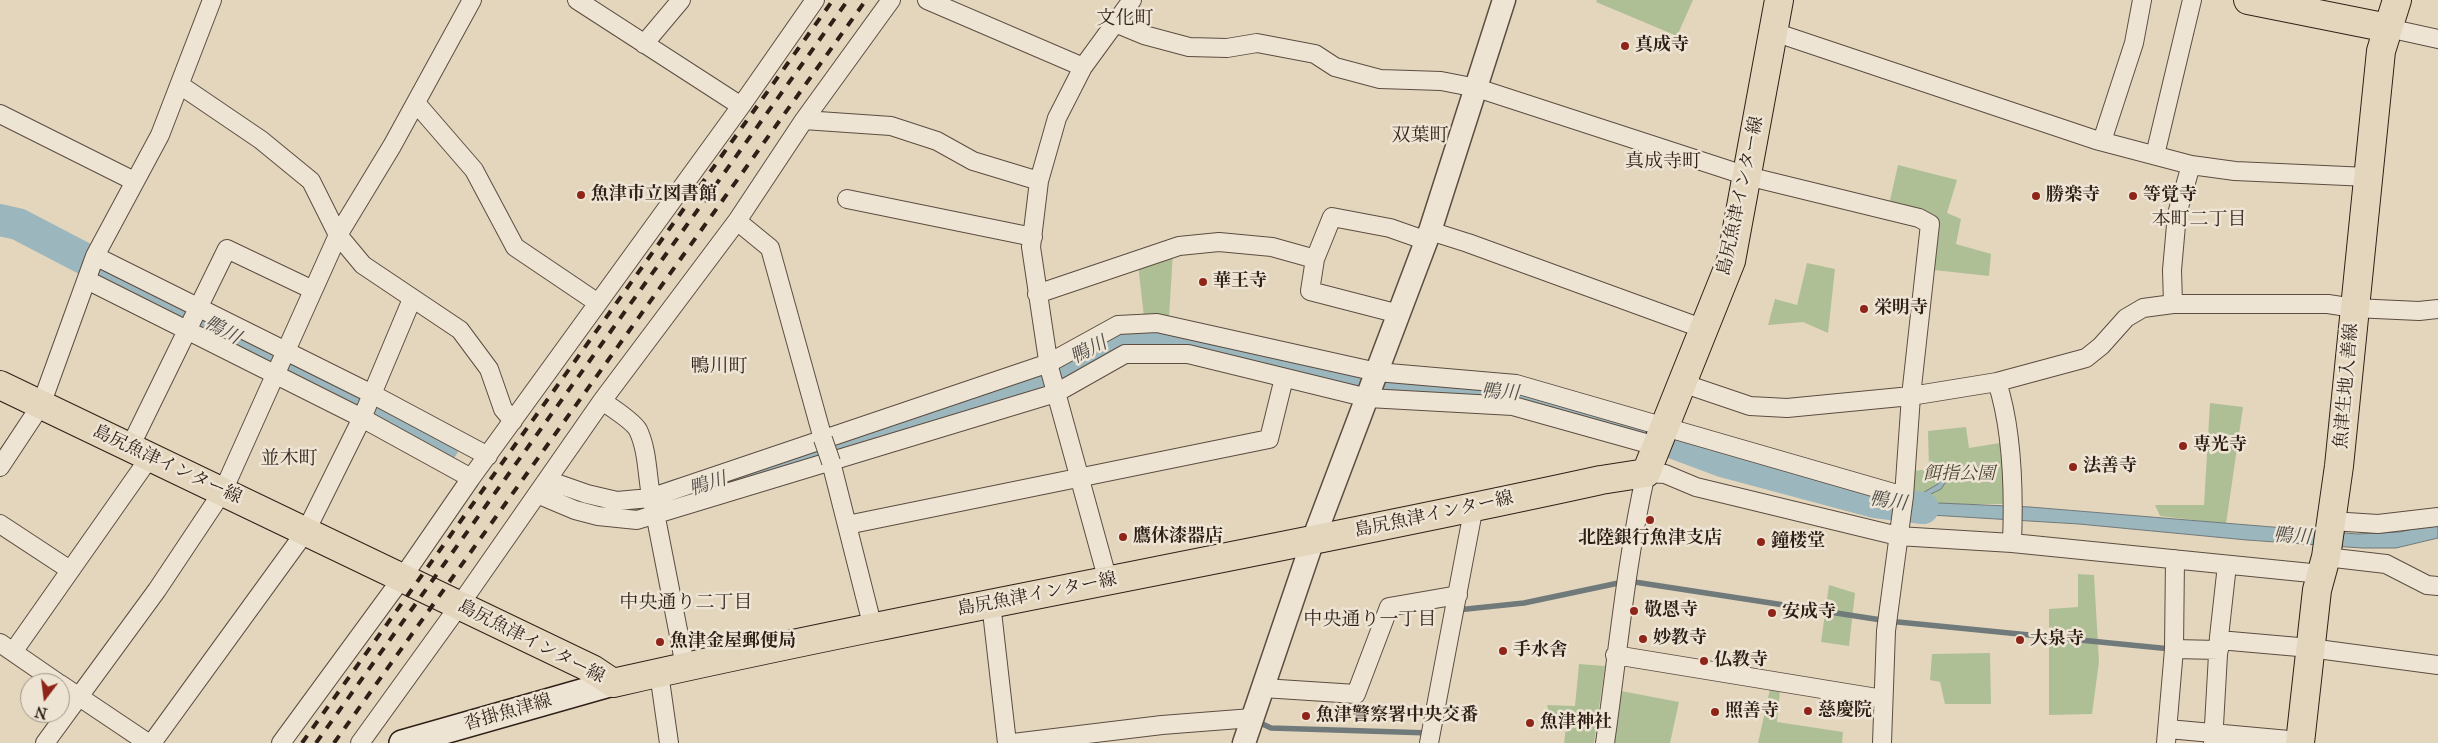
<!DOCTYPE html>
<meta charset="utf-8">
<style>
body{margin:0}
#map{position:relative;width:2438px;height:743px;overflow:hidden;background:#e4d6bd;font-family:"IM FELL Great Primer",serif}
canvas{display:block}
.north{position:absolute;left:20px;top:673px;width:50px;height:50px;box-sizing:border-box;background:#ede4d4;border:1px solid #a19588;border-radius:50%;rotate:195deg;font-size:14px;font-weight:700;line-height:20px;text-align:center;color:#2f1f17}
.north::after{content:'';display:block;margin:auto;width:18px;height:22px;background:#8f2418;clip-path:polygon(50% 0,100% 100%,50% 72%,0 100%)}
</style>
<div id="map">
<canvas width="2438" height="743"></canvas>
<div class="north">N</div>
</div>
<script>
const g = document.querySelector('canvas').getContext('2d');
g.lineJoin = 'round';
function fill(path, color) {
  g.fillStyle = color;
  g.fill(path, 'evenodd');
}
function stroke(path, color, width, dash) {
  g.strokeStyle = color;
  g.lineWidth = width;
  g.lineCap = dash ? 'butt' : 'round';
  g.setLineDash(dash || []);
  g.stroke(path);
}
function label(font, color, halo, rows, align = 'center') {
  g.font = font + ' "IM FELL Great Primer","Noto Serif JP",serif';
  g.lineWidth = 5;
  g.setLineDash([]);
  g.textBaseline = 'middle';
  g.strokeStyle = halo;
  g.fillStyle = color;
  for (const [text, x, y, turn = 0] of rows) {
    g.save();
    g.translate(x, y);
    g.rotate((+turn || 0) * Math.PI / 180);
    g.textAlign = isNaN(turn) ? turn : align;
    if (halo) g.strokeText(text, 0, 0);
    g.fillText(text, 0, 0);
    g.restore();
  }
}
fill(new Path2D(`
 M1597 0H1693L1677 36 1596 2Z
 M1898 165 1957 180 1947 213 1961 219 1956 244 1991 254 1989 276 1934 270 1938 218 1889 205Z
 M1173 252 1169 317H1144L1138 264Z
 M1807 263 1835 269 1828 333 1803 322 1768 325 1775 299 1797 305Z
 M2210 403 2243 407 2226 524 2160 516 2155 505H2204Z
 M1966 427 1969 448 2000 443 2005 504H1914V471L1929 469 1928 431Z
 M2078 574 2094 575 2099 662 2092 714 2049 715V609L2078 607Z
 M1829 585 1855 593 1849 646 1821 642Z
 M1990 653 1991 704H1945L1940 682 1930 680 1932 654Z
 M1579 664 1605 666 1594 743H1564L1567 720 1550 716 1547 705 1575 706Z
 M1770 689 1780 691 1777 722 1843 732 1842 743H1758Z
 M1621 691 1679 702 1670 743H1608Z`), '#aebf96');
const water = new Path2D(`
 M1959 471 1958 477H1949L1941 489 1915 502 2030 507 2357 534 2400 532 2438 523V538L2396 548H2362L2247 540 2079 524 1914 514 1870 503 1907 502 1938 484 1948 472Z`);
fill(water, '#9bb6bd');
stroke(water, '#707a7b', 1);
stroke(new Path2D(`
 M1457 610 1524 603 1628 581 1888 621 2171 649
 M1256 721 1271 728 1430 733`), '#707a7b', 5.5);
stroke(new Path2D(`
 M0 220 18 224 443 446
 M746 474 1030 381 1111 338 1144 335 1191 342 1407 390 1518 392 1623 424 1722 461 1875 502 1923 508
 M580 503 600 507 636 509 680 494`), '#9bb6bd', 32);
const minor = new Path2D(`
 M577 0 741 106
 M927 0 1083 67
 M1115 23 1144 35 1189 47 1227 48 1257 43 1315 54 1335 67 1380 79 1441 81 1477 88 1747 176 1919 218 1930 224 1911 396 1904 496 1886 631 1882 743
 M2388 28 2438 39
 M1771 31 2096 140 2191 165 2235 171 2368 177
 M644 44 681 0
 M180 85 261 140 311 181 338 235 363 265 460 330 489 369 503 409 513 421
 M416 103 474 170 515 247 598 303
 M0 114 134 181
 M804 120 891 126 937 141 973 161 1039 181
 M2102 141 2134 43 2142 0
 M2155 155 2192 0
 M847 199 1033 237
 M737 221 770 248 823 439
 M1430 231 1468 243 1704 329
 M95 256 372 394 488 456
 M1315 259 1310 291 1399 314
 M87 280 362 418 471 478
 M1037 294 1179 246 1219 242 1272 247 1315 259 1332 217 1390 228 1427 241
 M2173 304 2172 270 2177 214 2191 165
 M1997 382C2013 431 2014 492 2012 543
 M1682 383 1750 406 1787 408 1911 396 1997 382 2086 358 2101 346 2126 318 2143 308 2173 304H2328L2354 308 2419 311 2438 309
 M602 401C611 407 633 421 638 430 650 455 646 486 655 513L685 666
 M130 447 227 249 313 290
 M831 462 873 628
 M0 467 41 405 95 256 160 135 212 0
 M547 480 587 494 617 501 650 498 1049 363 1118 325 1157 323 1377 372 1516 384 1904 496
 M537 494 575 510 598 516 637 520 1056 393 1125 354H1188L1368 398 1513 406 1656 446
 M2331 521 2378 524 2438 517
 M0 524 70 570
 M847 525 1269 439 1284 378
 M2326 557 2386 564 2427 585 2438 586
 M1108 581 1049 367 1031 247 1039 181 1057 118 1083 67 1132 0
 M991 603 1007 743
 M2219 640 2310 648 2438 665
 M0 643 58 683
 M2174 649 2219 650
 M13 652 150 457
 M1615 655 1883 699
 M659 673 669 743
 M60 684 148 743
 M1263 688 1356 694 1389 607 1458 595
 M2168 729 2300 741
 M45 743 157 590 223 491 338 235 392 146 472 0
 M152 743 306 531 362 418 412 299
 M281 743 402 578 471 478 741 106 815 0
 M360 743 459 606 602 401 737 221 804 120 891 0
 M1013 743 1162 725 1252 718
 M1429 743 1474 506
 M1605 743C1618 653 1626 561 1646 473L1665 474 1696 487 1898 536 2012 543 2321 574
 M2166 743 2174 649 2175 559
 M2213 743 2219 637 2227 565`);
const tertiary = new Path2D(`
 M1244 743 1313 540 1430 231 1504 0`);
const secondary = new Path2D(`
 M402 743 613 683`);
const primary = new Path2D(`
 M2248 0 2388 28
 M0 385 592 669 613 683C941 609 1273 552 1601 480L1646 473 1731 261 1779 0
 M2300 743 2317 590 2326 557 2339 466 2381 51 2397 0`);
stroke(minor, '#5c4d40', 20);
stroke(tertiary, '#5c4d40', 25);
stroke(secondary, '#2f1f17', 28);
stroke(primary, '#2f1f17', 30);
stroke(minor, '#ede4d4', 18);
stroke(tertiary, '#ede4d4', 22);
stroke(secondary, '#ede4d4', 25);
stroke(primary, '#e4d6bd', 28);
stroke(new Path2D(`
 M302 743 833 0
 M316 743 848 0
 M334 743 866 0`), '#2f1f17', 4, [9, 9]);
const minorBridge = new Path2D(`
 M823 439 831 462`);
stroke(minorBridge, '#5c4d40', 20, []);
stroke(minorBridge, '#ede4d4', 18);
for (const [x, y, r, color] of [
 [1625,46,5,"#8f2418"],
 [581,195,5,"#8f2418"],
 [2036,196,5,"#8f2418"],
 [2133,196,5,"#8f2418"],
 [1203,282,5,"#8f2418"],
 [1864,309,5,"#8f2418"],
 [2183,446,5,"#8f2418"],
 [2073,467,5,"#8f2418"],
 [1650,520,5,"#8f2418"],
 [1123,537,5,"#8f2418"],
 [1761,542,5,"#8f2418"],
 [1634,611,5,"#8f2418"],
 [1772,613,5,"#8f2418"],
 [1643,639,5,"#8f2418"],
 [2020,640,5,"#8f2418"],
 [660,642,5,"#8f2418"],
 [1503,651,5,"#8f2418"],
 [1704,661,5,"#8f2418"],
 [1808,711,5,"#8f2418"],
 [1715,712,5,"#8f2418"],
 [1306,716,5,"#8f2418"],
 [1530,723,5,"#8f2418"]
]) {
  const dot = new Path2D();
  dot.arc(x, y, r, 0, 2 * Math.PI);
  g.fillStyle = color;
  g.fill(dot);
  stroke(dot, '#ede4d4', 2);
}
label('bold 18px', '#2f1f17', '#ede4d4', [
 ["真成寺",1635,46],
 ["魚津市立図書館",591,195],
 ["勝楽寺",2046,196],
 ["等覚寺",2143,196],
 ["華王寺",1213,282],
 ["栄明寺",1874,309],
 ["専光寺",2193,446],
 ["法善寺",2083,467],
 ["鷹休漆器店",1133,537],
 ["北陸銀行魚津支店",1650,539,"center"],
 ["鐘楼堂",1771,542],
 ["敬恩寺",1644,611],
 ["安成寺",1782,613],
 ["妙教寺",1653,639],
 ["大泉寺",2030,640],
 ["魚津金屋郵便局",670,642],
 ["手水舎",1513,651],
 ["仏教寺",1714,661],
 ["慈慶院",1818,711],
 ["照善寺",1725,712],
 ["魚津警察署中央交番",1316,716],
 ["魚津神社",1540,723]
], 'left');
label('18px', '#2f1f17', '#ede4d4', [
 ["島尻魚津インター線",1741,196,-78],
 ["魚津生地入善線",2347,386,-85],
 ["島尻魚津インター線",167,465,25],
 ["島尻魚津インター線",1434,515,-12],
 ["島尻魚津インター線",1037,595,-11],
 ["島尻魚津インター線",531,642,27],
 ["沓掛魚津線",508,713,-16]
]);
label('italic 18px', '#4f4737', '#ede4d4', [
 ["餌指公園",1959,475]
]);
label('19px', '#2f1f17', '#ede4d4', [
 ["文化町",1125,19],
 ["双葉町",1420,136],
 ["真成寺町",1663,162],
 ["本町二丁目",2199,220],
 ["鴨川町",719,367],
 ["並木町",289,459],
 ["中央通り二丁目",686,603],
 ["中央通り一丁目",1370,620]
]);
label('italic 19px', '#4f4c49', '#ede4d4', [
 ["鴨川",222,331,28],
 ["鴨川",1089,351,-27],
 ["鴨川",1500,393,4],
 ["鴨川",708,485,-18],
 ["鴨川",1888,502,8],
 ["鴨川",2292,537,4]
]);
</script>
